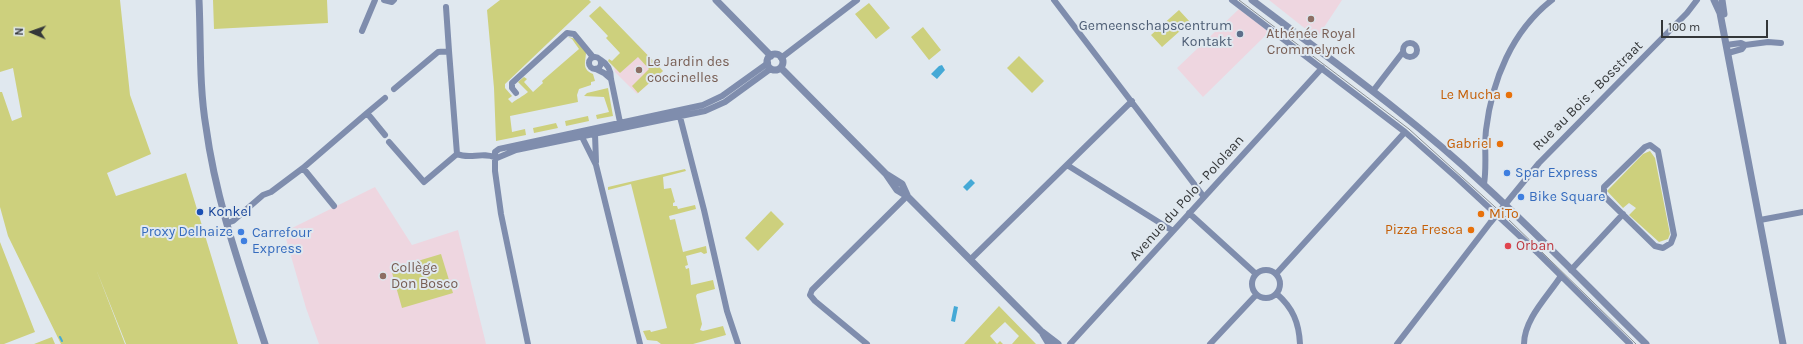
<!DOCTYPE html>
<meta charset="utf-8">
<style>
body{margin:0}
#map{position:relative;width:1803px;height:344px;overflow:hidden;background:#e0e8ef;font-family:Karla,sans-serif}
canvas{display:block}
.north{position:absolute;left:12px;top:12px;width:40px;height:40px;-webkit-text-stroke:3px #e0e8ef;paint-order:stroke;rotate:272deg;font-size:11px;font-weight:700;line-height:16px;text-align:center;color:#343739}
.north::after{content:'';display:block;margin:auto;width:14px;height:18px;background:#343739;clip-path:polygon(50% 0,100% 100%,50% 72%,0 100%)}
.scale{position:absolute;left:1661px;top:20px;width:107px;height:18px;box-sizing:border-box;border:2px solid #343739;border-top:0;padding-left:5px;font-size:12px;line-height:14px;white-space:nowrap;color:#343739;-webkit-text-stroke:3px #e0e8ef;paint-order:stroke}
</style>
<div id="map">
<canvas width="1803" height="344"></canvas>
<div class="north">N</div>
<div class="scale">100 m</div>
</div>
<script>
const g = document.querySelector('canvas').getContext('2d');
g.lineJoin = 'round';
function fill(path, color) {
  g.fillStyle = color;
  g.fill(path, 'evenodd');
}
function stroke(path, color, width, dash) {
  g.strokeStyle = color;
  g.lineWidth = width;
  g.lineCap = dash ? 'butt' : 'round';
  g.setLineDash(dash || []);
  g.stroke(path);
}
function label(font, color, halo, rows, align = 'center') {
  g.font = font + ' Karla,sans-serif';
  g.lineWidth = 4;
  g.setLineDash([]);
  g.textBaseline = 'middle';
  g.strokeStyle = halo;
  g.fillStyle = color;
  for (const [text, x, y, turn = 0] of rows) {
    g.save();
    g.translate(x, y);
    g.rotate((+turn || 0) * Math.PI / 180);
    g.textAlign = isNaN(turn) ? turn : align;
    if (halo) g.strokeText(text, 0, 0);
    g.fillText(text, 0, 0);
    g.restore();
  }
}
fill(new Path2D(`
 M1269 0H1342L1317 38Z
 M1239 9 1269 32 1203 97 1177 68Z
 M638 45 663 71 637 94 615 72 614 67Z
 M375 187 412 245 458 230 486 344H319L306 308 284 232Z`), '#eed6e0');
fill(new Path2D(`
 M0 0H120L130 95 151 154 107 173 116 196 186 173 238 344H126L96 269 125 344H61L8 236 0 207V92H2L12 121 22 117 13 68 0 72Z
 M213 0H327L328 23 214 29Z
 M500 0H589L591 2 505 84V88L512 96 508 99 512 103C517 99 522 97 528 92L518 82 524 77 527 79 524 82 533 92 543 83 542 81 579 49 572 39 568 37 576 39 586 52C586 61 581 69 593 74L595 81 591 82V85L579 89 577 95 578 102 510 116 512 132 525 129 526 135 496 141 494 88 487 10Z
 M869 3 890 28 876 39 855 14Z
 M600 6 663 71 638 93 632 86 649 69 638 57 620 73 608 61 609 59 612 61 620 53 606 38 608 36 589 16Z
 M1179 10 1190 22 1162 47 1151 35Z
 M923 27 941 50 929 60 911 37Z
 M1019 56 1044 81 1032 93 1007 68Z
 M608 88 613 116 597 119 596 115 609 112 604 97 584 96 587 93Z
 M588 116 589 121 566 126 565 121Z
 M556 123 558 128 534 133 533 128Z
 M1650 151 1655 158 1670 234 1668 239 1659 242 1629 215 1636 208 1629 203 1623 208 1607 191 1643 154Z
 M685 169 686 171 663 177 664 189 671 188 675 202 673 203V206H677L678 209 695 205 696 209 669 216 670 220 675 219 683 252 706 246 707 253 704 254 701 252 686 256 688 265 685 266 686 269 689 268 691 285 713 280 715 289 697 294 696 296 702 324 700 330 703 331 723 326 726 335 693 344H661L657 341 647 340 643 331 650 330 651 332 667 328 631 184 608 190V187Z
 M771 211 784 224 758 251 745 238Z
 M0 242 35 332 4 344H0Z
 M441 254 453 293 402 308 391 269Z
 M999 306 1036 344H1012L1019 336 1005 322 990 336 997 344 1000 341 1003 344H964Z
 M52 337 55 344H34Z`), '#cdd07d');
fill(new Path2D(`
 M942 65 945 70 937 79 931 74 939 66Z
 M971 179 975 183 967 191 963 187Z
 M954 306 958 307 955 322 951 321Z`), '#45a9d6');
stroke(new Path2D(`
 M60 337 62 341`), '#45a9d6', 2);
stroke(new Path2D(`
 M384 0 392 2 394 0
 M1054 0 1204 197
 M1232 0 1405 132 1457 178 1539 254 1630 344
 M446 7 449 51
 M362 31 375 0
 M1403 50a7 7 0 1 1 14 0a7 7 0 1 1-14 0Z
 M1726 45 1741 43 1745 45 1742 49 1728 53
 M1745 45 1768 42 1781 43
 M589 63a6 6 0 1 1 12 0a6 6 0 1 1-12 0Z
 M781 58 857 0
 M601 60C608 64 611 70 611 79L621 127
 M596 69 604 73 611 79
 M394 89 438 52 449 51 457 154C471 160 481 151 497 158L516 150 705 111 725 102 769 70H773
 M1373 91 1403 52
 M516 93 512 88V83L567 33 574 34 593 57
 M385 98 367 113 385 135
 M679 113 704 210 727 311 738 344
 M593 132 595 134 596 162
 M583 135 582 137 596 165 640 344
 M389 142 424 182 457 154
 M1650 145 1658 151 1674 235 1671 243 1663 248 1655 246 1604 196V187L1645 147Z
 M1067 165 1173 231
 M303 168 334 206
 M1484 184C1487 166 1484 148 1486 130 1492 80 1512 31 1552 0
 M1189 213 1256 274
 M1760 220 1803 212
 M227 223 233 221 263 195 271 192 303 168 367 113
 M971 259 1132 101
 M1252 284a14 14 0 1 1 28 0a14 14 0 1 1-28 0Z
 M1571 270 1623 214
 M1276 274 1405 132
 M1277 294C1293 308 1299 323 1300 344
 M528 344 501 214 495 171V152L499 149 703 105 722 96 768 63
 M867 344 815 301 810 295 812 290 907 196
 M1070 344 1322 68
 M1210 344 1256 295
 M1397 344 1490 223 1539 163 1687 13 1697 0
 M1524 344C1524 319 1548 296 1561 276`), '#7f8dad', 6);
stroke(new Path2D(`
 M199 0C201 42 199 86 206 127 216 202 242 273 265 344
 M716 0 771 56
 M1252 0C1331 60 1412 117 1484 185 1540 236 1592 291 1646 344
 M1714 0 1720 13 1783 344
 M1722 0 1724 14
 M767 62a8 8 0 1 1 16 0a8 8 0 1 1-16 0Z
 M781 68 886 174 902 184 907 195
 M886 174 897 190 907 196 1041 331 1058 344
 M1043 334 1049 344`), '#7f8dad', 7);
stroke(new Path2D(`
 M1239 0 1409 129 1505 216 1636 344`), '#8a8f94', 1);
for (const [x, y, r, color] of [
 [1311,19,4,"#8d6e63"],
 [1240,34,4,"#5c6f8a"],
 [639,70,4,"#8d6e63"],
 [1509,95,4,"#e8710a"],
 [1500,144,4,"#e8710a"],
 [1507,173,4,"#3f7fe0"],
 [1521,197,4,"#3f7fe0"],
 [200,212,4,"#1a4fb4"],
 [1481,214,4,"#e8710a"],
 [1471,230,4,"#e8710a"],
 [241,232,4,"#3f7fe0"],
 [244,241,4,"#3f7fe0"],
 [1508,246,4,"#e0444e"],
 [383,276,4,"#8d6e63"]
]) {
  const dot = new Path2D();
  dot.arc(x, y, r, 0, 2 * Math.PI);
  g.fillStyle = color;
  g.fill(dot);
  stroke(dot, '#e0e8ef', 1.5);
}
label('14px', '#4e5e75', '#e0e8ef', [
 ["Gemeenschapscentrum",1232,26],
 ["Kontakt",1232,42]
], 'right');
label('14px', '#785e54', '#e0e8ef', [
 ["Athénée Royal",1311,34,"center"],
 ["Crommelynck",1311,50,"center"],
 ["Le Jardin des",647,62],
 ["coccinelles",647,78],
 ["Collège",391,268],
 ["Don Bosco",391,284]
], 'left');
label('14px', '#c56008', '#e0e8ef', [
 ["Le Mucha",1501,95],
 ["Gabriel",1492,144],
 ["MiTo",1489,214,"left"],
 ["Pizza Fresca",1463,230]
], 'right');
label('14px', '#343739', '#e0e8ef', [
 ["Rue au Bois - Bosstraat",1588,96,-45],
 ["Avenue du Polo - Pololaan",1187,198,-48]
]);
label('14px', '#366cbe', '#e0e8ef', [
 ["Spar Express",1515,173],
 ["Bike Square",1529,197],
 ["Proxy Delhaize",233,232,"right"],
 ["Carrefour",252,233],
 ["Express",252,249]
], 'left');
label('14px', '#164399', '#e0e8ef', [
 ["Konkel",208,212]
], 'left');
label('14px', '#be3a42', '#e0e8ef', [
 ["Orban",1516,246]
], 'left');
</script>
